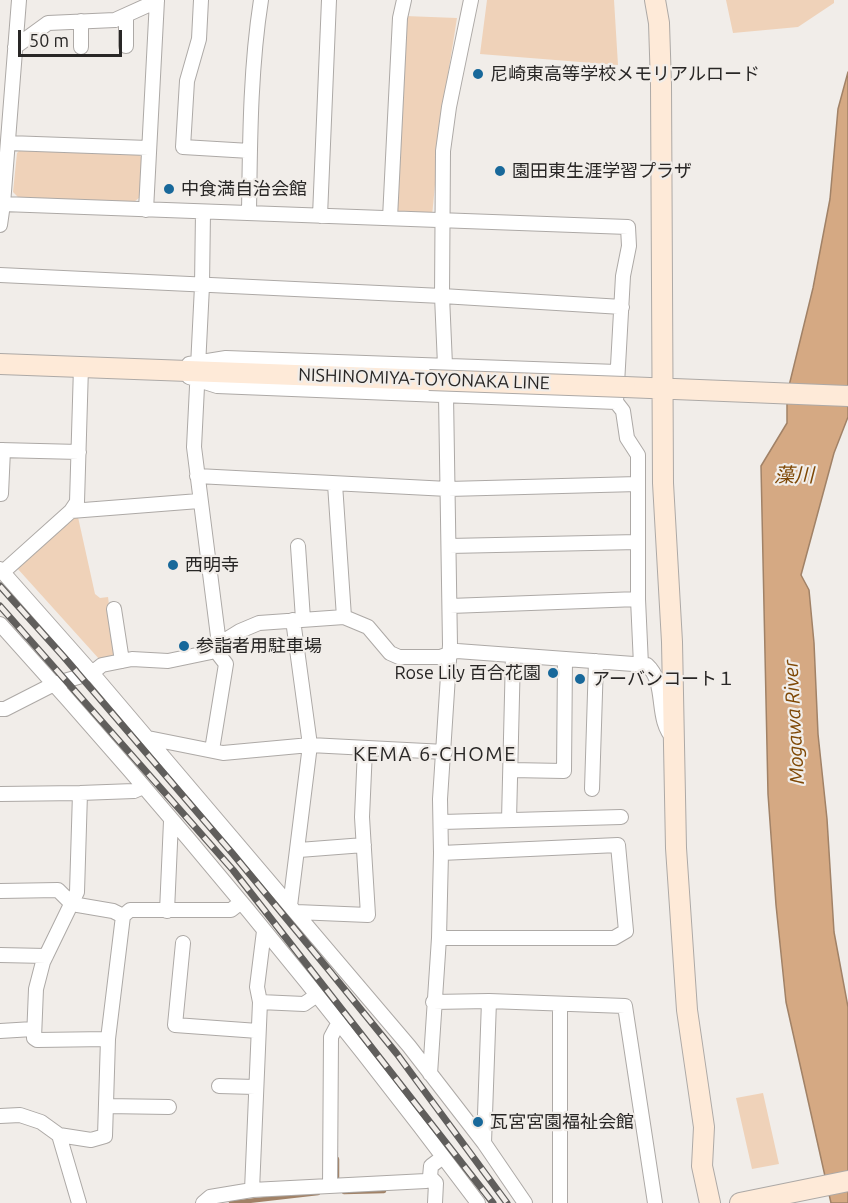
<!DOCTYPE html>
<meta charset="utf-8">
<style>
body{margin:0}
#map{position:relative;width:848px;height:1203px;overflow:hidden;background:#f1ede9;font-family:Ubuntu,sans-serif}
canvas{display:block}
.scale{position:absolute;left:18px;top:30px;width:104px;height:27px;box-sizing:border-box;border:3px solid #292726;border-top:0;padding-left:8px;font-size:18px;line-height:21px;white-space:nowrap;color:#292726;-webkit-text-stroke:4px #f1ede9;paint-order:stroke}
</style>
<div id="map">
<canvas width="848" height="1203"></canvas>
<div class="scale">50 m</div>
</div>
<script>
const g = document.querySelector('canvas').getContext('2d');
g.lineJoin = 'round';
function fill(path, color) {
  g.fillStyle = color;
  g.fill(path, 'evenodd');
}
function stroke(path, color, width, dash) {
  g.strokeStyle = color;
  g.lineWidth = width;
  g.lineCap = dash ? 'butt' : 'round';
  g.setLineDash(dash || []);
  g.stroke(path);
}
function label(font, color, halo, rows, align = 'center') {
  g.font = font + ' Ubuntu,"Noto Sans JP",sans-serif';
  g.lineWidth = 4.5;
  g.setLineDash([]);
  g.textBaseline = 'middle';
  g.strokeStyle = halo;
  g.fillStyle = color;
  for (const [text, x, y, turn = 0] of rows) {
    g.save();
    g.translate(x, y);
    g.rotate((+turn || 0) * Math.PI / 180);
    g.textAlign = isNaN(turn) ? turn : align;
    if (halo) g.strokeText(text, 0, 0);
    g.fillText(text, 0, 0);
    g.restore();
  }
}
fill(new Path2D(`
 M487 0H614L618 65 480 54Z
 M726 0H834V3L798 27 733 33Z
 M405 16 457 18 442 112 432 216 396 213Z
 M22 148 137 152 142 158 140 197 134 202 18 197 13 192 17 153Z
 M78 517 95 594 100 598 108 597 116 657 100 660 17 568 69 519Z
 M763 1093 779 1164 752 1169 736 1098Z`), '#efd2b9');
const water = new Path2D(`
 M848 72V417L834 453 801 575 809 590 814 643 818 734 827 819 834 932 848 1007V1203H831L786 1002 776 905 768 794 761 466 787 423V394L813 288 830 199 838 109Z`);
fill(water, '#d5a983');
stroke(water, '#a18267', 1.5);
stroke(new Path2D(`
 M337 1159V1183
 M344 1192 384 1191
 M231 1203 318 1193`), '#a18267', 4.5);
const street = new Path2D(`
 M201 0 199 39 187 81 183 147 250 151
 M126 46V16
 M15 47 48 23 115 20 157 1
 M81 47V21
 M8 143 148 148
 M3 204 628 227 629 246 623 276 616 402 623 411 627 438 638 455V599L641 665
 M146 210 157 0
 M203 212 202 286 194 447 219 644 216 651 226 664 212 750
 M249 213C250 143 250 70 261 0
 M320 216 329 0
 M390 218 400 18 404 0
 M0 225 3 204 19 0
 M0 275 442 296 622 307
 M189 364 226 358 617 372
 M445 365 442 296 443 151 449 107 471 0
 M189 377 217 386 616 402
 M0 450 79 452
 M197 476 448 489 638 484
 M335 484 344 617
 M1 494 3 450
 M71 511 77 502 81 367
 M298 546 303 619
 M449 546 638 542
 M0 569 92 673 409 1046 484 1143 525 1203
 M3 572 71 511 199 501
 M450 606 638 599
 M114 609 122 661
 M0 624C168 809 328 1002 478 1203
 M219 644 240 631 259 623 344 617 368 627 390 653 399 657H440L457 651 647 665C668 684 654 719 674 739
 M0 709H5L54 684 92 673 102 665 132 659 168 661 216 651
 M148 738 223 753 310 745 445 752
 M511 770 564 771 565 659
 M592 789 596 661
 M80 793 77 892 43 962 36 989 34 1038 37 1040 108 1039
 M0 794 80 793 134 791 143 787
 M509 820 513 655
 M442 822 621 817
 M299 850 364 845
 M0 891 58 890 72 904 113 911 123 916 130 910H231L240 903
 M290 906 310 745 293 620
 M167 911 171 821
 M296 912 368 915 362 817 365 749
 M439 938H614L626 931 618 845 441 853
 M183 943 175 1025 258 1031
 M0 955 46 956
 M260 1002 304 1004 317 995
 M433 1002 489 1001 625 1006 655 1203
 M560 1005V1203
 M0 1031 33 1029
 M430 1074 439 938 441 853 440 799 450 645 446 395
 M219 1086 255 1087
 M106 1106 169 1107
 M0 1116 20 1115 41 1122 59 1135 79 1203
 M59 1135 91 1140 105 1136 108 1039 123 916
 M484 1143 489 1001
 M430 1177 436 1183 435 1203
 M330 1186 331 1037 339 1022
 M252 1190 260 1002 257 987 264 931
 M203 1203 210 1197 252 1190 426 1181 430 1177 431 1166 443 1157`);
const secondary = new Path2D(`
 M655 0 659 23 661 85 663 483 672 642 676 848 687 1010 704 1127 702 1166 710 1203
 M0 364 429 380
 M625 387 848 396
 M740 1203 848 1181`);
stroke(street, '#ada9a6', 16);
stroke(secondary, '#ada9a6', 22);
stroke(street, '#fff', 14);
stroke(secondary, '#feead8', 20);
const rail = new Path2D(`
 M0 586 63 656 233 854 328 969 397 1054 507 1203
 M0 606 233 870 493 1203`);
stroke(rail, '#605e5c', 7);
stroke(rail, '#f1ede9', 4.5, [14]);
const secondaryBridge = new Path2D(`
 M429 380 625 387`);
stroke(secondaryBridge, '#ada9a6', 22, []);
stroke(secondaryBridge, '#feead8', 20);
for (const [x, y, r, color] of [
 [478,74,6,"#18689a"],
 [500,171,6,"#18689a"],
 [169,189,6,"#18689a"],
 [173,565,6,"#18689a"],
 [184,646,6,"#18689a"],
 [553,673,6,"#18689a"],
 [580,679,6,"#18689a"],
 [478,1122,6,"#18689a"]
]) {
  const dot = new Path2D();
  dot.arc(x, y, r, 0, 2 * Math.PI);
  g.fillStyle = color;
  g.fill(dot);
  stroke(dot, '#f1ede9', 2);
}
label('18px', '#292726', '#f1ede9', [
 ["尼崎東高等学校メモリアルロード",490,74],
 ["園田東生涯学習プラザ",512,171],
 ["中食満自治会館",181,189],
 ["西明寺",185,565],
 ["参詣者用駐車場",196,646],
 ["Rose Lily 百合花園",541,673,"right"],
 ["アーバンコート１",592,679],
 ["瓦宮宮園福祉会館",490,1122]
], 'left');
label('18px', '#292726', '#f1ede9', [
 ["NISHINOMIYA-TOYONAKA LINE",424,379,2]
]);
label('italic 20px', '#7e4704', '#f1ede9', [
 ["藻川",794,475],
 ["Mogawa River",794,722,-93]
]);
g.letterSpacing = '1.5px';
label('20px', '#292726', '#f1ede9', [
 ["KEMA 6-CHOME",435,754]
]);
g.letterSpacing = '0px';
</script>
